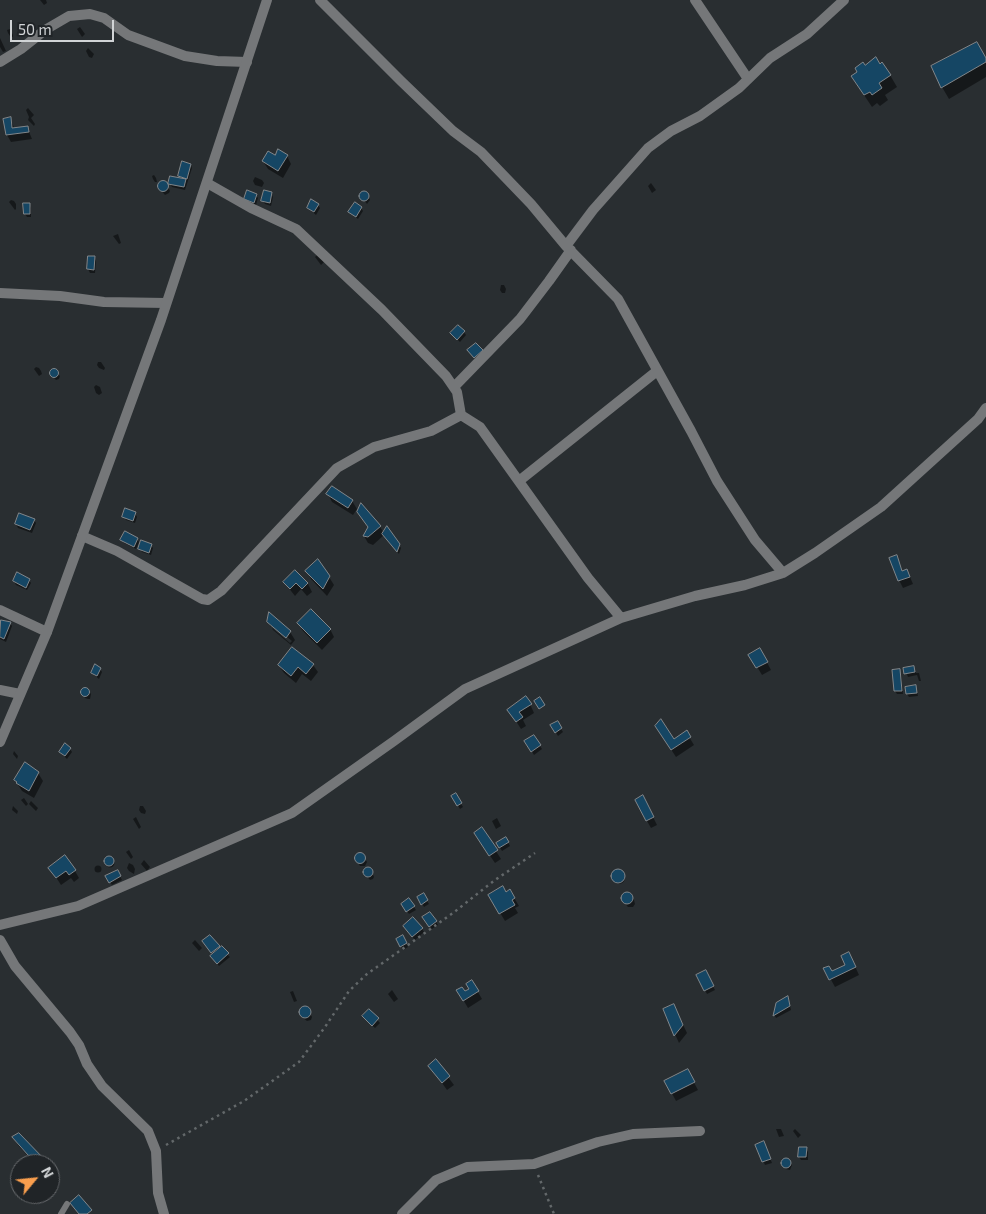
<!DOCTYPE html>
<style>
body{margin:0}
#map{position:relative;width:986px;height:1214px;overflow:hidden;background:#292e31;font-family:"Exo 2",sans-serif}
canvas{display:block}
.north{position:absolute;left:10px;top:1154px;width:50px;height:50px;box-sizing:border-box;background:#202427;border:1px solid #676a6d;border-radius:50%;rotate:62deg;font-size:14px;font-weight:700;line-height:20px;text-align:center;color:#d1d4d6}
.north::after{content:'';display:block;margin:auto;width:18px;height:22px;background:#fa9f4e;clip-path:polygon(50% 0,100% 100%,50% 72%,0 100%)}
.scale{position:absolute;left:10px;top:20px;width:104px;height:22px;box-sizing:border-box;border:2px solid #d1d4d6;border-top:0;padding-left:6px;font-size:15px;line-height:18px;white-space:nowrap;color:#d1d4d6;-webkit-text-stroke:4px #202427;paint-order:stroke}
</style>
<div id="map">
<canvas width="986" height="1214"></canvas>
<div class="north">N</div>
<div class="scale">50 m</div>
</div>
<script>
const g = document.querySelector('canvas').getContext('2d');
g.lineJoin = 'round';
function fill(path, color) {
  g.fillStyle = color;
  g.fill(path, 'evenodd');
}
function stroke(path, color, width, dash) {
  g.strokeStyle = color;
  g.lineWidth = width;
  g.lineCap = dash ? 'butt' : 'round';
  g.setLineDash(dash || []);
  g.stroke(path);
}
fill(new Path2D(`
 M40 0H46L47 3 44 5Z
 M80 27 85 34 82 37 77 29Z
 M10 29 13 35V37L10 36 8 33 7 30Z
 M0 38 6 51 3 52 0 47Z
 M88 48 94 54 92 58 89 57 86 51Z
 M986 60V77L949 99 942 87Z
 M865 66 890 75 897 87 885 95 888 100 880 106 877 103 872 107 852 77Z
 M28 108 34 115 31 118 35 124 34 126 28 120 29 117 26 110Z
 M10 119 15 129 27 127 32 139 11 142 7 135Z
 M287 156 291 164 283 178 268 169 263 161 275 157Z
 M191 165 192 168 185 190 172 187 170 184 181 178 179 176Z
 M154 175 156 178 157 182H155L153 179 152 176Z
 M255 177 262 180 264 183 262 187 255 185 253 181Z
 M163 182 166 183 170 191 169 193 165 195 159 188V186Z
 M651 183 656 190 652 193 648 186Z
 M271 193 273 197 271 206 265 204 263 201Z
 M363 193H367L370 200 367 204 361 196Z
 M256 195 258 198 256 205 245 199Z
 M11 200 14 201 16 204V209L15 210 9 202Z
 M29 204 31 208V217H27L25 214Z
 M318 205 320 208 316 215 308 208Z
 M361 208 363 211 358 219 350 212Z
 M118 234 121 243 119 244 113 236Z
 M318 254 324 262 321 265 315 257Z
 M89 257H94L96 261 95 273H90L88 269Z
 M501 285H504L506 289 505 293H502L500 290Z
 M464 332 466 335 460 342 452 334Z
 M98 362H101L105 368 104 370 99 368 97 365Z
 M36 367 39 368 41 371 42 374 39 376 34 369Z
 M54 370 60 376 59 379 56 380 52 376V371Z
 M96 385 100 387 102 393 99 395 96 393 94 387Z
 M328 494 352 501 357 509 353 515 332 502Z
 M135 513 137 517 135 523 126 520 124 517Z
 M34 520 36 523 32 533 18 528 16 524Z
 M380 527 384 533 399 545 401 548 399 554 384 535 373 545 368 543 364 536Z
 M137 539 139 542 136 549 124 543 122 540Z
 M151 545 153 548 151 555 142 552 140 549Z
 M896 556 903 572 907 570 913 584 903 588 899 580Z
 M295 571 308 584 312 592 307 596 301 589 295 596 284 582Z
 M307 571 329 577 334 585 327 596 311 579Z
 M29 580 31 583 27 590 16 585 14 581Z
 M270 615 290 632 295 640 291 645 273 630 272 628 290 643 292 641 271 624V627L268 622Z
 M1 622 10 623 12 626 6 642 0 639Z
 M299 624 330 629 334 637 322 650 303 631Z
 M760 649 771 670 762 675 750 655Z
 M313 665 318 672 311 681 302 674 296 683 284 673 279 666Z
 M913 668 916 673H919L921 681H919L917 675 908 677 905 669Z
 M100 669 102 672 99 679 92 673Z
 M893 671H899L901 674 903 694H897L895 691Z
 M916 687 918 696 909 697 907 694Z
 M86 688 91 694 90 699H88L85 698 82 692Z
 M530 704 534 713 523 720 526 726 521 729 509 710Z
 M557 723 563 732 558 736 552 726Z
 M686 732 694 745 676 757 661 734 674 740Z
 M533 736 542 749 534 755 526 741Z
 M70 749 72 752 67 759 60 752Z
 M14 751 18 756 17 759 13 754Z
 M38 773 43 781 34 798 22 791 15 780Z
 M455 794 463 807 460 809 452 796Z
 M24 798 28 804 26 806 21 800Z
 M31 801 38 808 36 811 29 804Z
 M647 805 657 825 651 828 647 821Z
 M13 806 18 811 17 814 12 810Z
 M140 806H143L146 811 145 814 141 813 139 810Z
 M136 817 141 827 139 829 133 819Z
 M497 818 501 826 496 829 492 821Z
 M482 829 501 859 495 863 480 841Z
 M506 838 510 846 502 851 497 843Z
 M129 850 133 857 131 859 126 852Z
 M359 854H362L367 862 365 866H360L356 859Z
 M105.5 863a4.5 4.5 0 1 1 9 0a4.5 4.5 0 1 1-9 0Z
 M144 860 150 867 147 871 141 864Z
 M129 863 133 865 135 869 134 874 129 871 127 868Z
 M94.5 869a3.5 3.5 0 1 1 7 0a3.5 3.5 0 1 1-7 0Z
 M50 868 75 871 79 878 74 882 71 878 61 885Z
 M368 868 372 872 374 877 373 879 370 880 365 874V870Z
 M613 878a6 6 0 1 1 12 0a6 6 0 1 1-12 0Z
 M118 872 122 880 112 885 107 877Z
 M510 891 519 906 515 908 518 913 505 921 490 896 506 893Z
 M629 893 634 900 635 904 633 907H628L622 900V896L624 894Z
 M423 895 429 904 424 907 419 898Z
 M409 900 416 910 409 914 403 905Z
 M430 913 438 925 432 929 424 918Z
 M406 929H422L424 932 415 940Z
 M402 937 408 947 403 950 397 940Z
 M195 940 202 948 199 951 192 943Z
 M206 945 219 947 230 957 219 966 214 960V955Z
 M853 962 859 975 835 987 825 969 832 973Z
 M705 972 715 990 707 994 697 975Z
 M472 982 482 999 468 1008 458 991 465 993 471 989Z
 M392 990 398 999 394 1002 388 994Z
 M293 991 297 1001 294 1002 290 992Z
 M788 998 791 1010 776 1018 775 1016 777 1004Z
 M674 1006 687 1033 679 1043 664 1010Z
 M307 1008 312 1017 311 1020 307 1021 303 1018 301 1011 302 1009Z
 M369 1011 380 1023 375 1028 366 1020Z
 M436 1061 454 1085 447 1090 430 1066Z
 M692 1079 698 1090 676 1101 666 1082Z
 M776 1129H781L784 1136 779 1137Z
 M795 1129 801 1135 798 1138 793 1131Z
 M19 1135 44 1161 46 1164H35L18 1145 14 1138Z
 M756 1145 765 1146 772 1163 765 1165Z
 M806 1149 808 1152V1160H801L799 1157Z
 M784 1159H788L792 1165 790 1170 785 1169 783 1165Z`), '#0007');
const building = new Path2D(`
 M977 42 986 58V62L941 88 931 66Z
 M876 57 880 64 882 62 891 75 879 83 882 88 872 95 870 92 864 95 851 76 857 72 855 68 863 62 865 65Z
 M11 117 12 128 28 126 29 132 6 135 3 119Z
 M278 149 288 155 278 171 262 161 268 151 275 155Z
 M182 161 191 164 187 179 178 176Z
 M170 176 186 179 184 187 168 184Z
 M157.5 186a5.5 5.5 0 1 1 11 0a5.5 5.5 0 1 1-11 0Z
 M247 190 257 194 254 203 244 199Z
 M264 190 272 192 270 203 261 201Z
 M359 196a5 5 0 1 1 10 0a5 5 0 1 1-10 0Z
 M311 199 319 204 314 212 307 208Z
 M355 202 362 207 356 217 348 212Z
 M23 203H30V214H24Z
 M88 256H95L94 270 87 269Z
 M458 325 465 331 457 340 450 333Z
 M476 343 483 350 474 358 467 350Z
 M49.5 373a4.5 4.5 0 1 1 9 0a4.5 4.5 0 1 1-9 0Z
 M332 486 353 500 348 508 326 494Z
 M361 503 381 526 368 537 363 536 368 527 357 512Z
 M125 508 136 512 133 521 122 517Z
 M19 513 35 519 30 530 15 524Z
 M387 526 400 544 397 552 382 534Z
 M125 531 138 538 134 547 120 540Z
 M141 540 152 544 149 553 138 549Z
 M897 555 902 571 907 569 910 577 898 581 889 558Z
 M318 559 330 576 323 589 305 571Z
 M295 570 308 583 302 589 296 583 290 589 283 582Z
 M17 572 30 579 26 588 13 581Z
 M311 609 331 629 317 643 297 623Z
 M269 612 291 631 286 638 267 622Z
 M1 620 11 622 4 639 0 637Z
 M292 647 314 664 306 674 298 667 291 676 278 665Z
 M760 648 768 662 756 668 748 655Z
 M95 664 101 668 97 676 91 673Z
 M914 666 915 672 904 674 903 668Z
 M900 669 902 691H894L892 670Z
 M916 685 917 693 906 694 905 687Z
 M80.5 692a4.5 4.5 0 1 1 9 0a4.5 4.5 0 1 1-9 0Z
 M526 696 532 704 519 712 523 717 516 722 507 710Z
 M540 697 545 705 539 709 534 701Z
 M661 719 674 739 687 730 691 737 671 750 655 726Z
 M558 721 562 728 555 733 550 725Z
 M534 735 541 745 531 752 524 741Z
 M65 743 71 748 65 756 59 752Z
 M25 762 39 772 29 791 16 783 17 782 14 780Z
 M456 793 462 803 457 806 451 796Z
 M643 795 654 817 646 821 635 800Z
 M482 827 498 850 489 856 474 833Z
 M506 837 509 842 499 848 496 843Z
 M354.5 858a5.5 5.5 0 1 1 11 0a5.5 5.5 0 1 1-11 0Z
 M65 855 76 870 69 875 66 871 56 878 48 868Z
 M104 861a5 5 0 1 1 10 0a5 5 0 1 1-10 0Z
 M363 872a5 5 0 1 1 10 0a5 5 0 1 1-10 0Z
 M611 876a7 7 0 1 1 14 0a7 7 0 1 1-14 0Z
 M118 870 121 876 109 883 105 876Z
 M503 886 506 892 510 889 515 898 512 900 515 905 499 914 488 895Z
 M621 898a6 6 0 1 1 12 0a6 6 0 1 1-12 0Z
 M424 893 428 900 421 905 417 897Z
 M409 898 415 906 406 912 401 904Z
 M430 912 437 921 429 927 422 917Z
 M413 917 423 928 412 937 403 926Z
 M210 935 220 946 211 953 202 941Z
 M403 935 407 943 400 947 396 939Z
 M222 946 229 953 217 964 210 956Z
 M849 952 856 967 829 980 823 968 829 966 832 971 845 965 841 956Z
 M706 970 714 986 704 991 696 975Z
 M472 980 479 991 463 1001 456 990 462 987 465 991 469 989 466 984Z
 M788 996 790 1006 773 1016 776 1003Z
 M674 1004 683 1025 674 1036 663 1009Z
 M299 1012a6 6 0 1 1 12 0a6 6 0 1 1-12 0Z
 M369 1009 379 1018 372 1026 362 1016Z
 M436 1059 450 1076 442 1083 428 1066Z
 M688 1069 695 1082 671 1094 664 1081Z
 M19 1133 45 1160 41 1164H36L12 1137Z
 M764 1141 771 1159 762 1162 755 1145Z
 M799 1147H807L806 1157H798Z
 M781 1163a5 5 0 1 1 10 0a5 5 0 1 1-10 0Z
 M79 1195 92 1210 87 1214H79L70 1203Z`);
fill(building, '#154664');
stroke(building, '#81868a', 1);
stroke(new Path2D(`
 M166 1145 244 1101 299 1062 325 1027 349 991 367 974 453 913 495 880 535 853
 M538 1175 554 1214`), '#63686a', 2.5, [2.5, 4]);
stroke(new Path2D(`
 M61 1214 67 1204`), '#757779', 6);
stroke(new Path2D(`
 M320 0 401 81 453 131 481 152 531 204 566 246 618 299 691 431 717 481 755 540 783 573
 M695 0 748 79
 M0 62 21 49 45 30 69 16 90 14 104 18 128 35 185 56 217 61 247 62
 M207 183 251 208 296 229 382 310 446 376 457 392 461 415
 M566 246 593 210 648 148 671 131 700 116 739 88 770 58 807 34 844 0
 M0 293 60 296 104 302 166 303
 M454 387 520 319 549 281 571 250
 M519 481 657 371
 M82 536 117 551 202 599 208 600 221 591 337 468 374 447 431 431 461 415 480 427 588 578 621 618
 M0 610 47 632
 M0 690 20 694
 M0 925 78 906 292 813 394 741 465 689 621 618 695 596 745 585 783 573 815 553 881 507 978 419 986 408
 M0 940 15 966 70 1032 79 1045 87 1064 102 1086 148 1131 156 1151 158 1193 164 1214
 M402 1214 436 1180 467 1167 534 1164 598 1142 633 1134 700 1131`), '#757779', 10);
stroke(new Path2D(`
 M0 742 47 632 161 320 267 0`), '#757779', 10);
</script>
